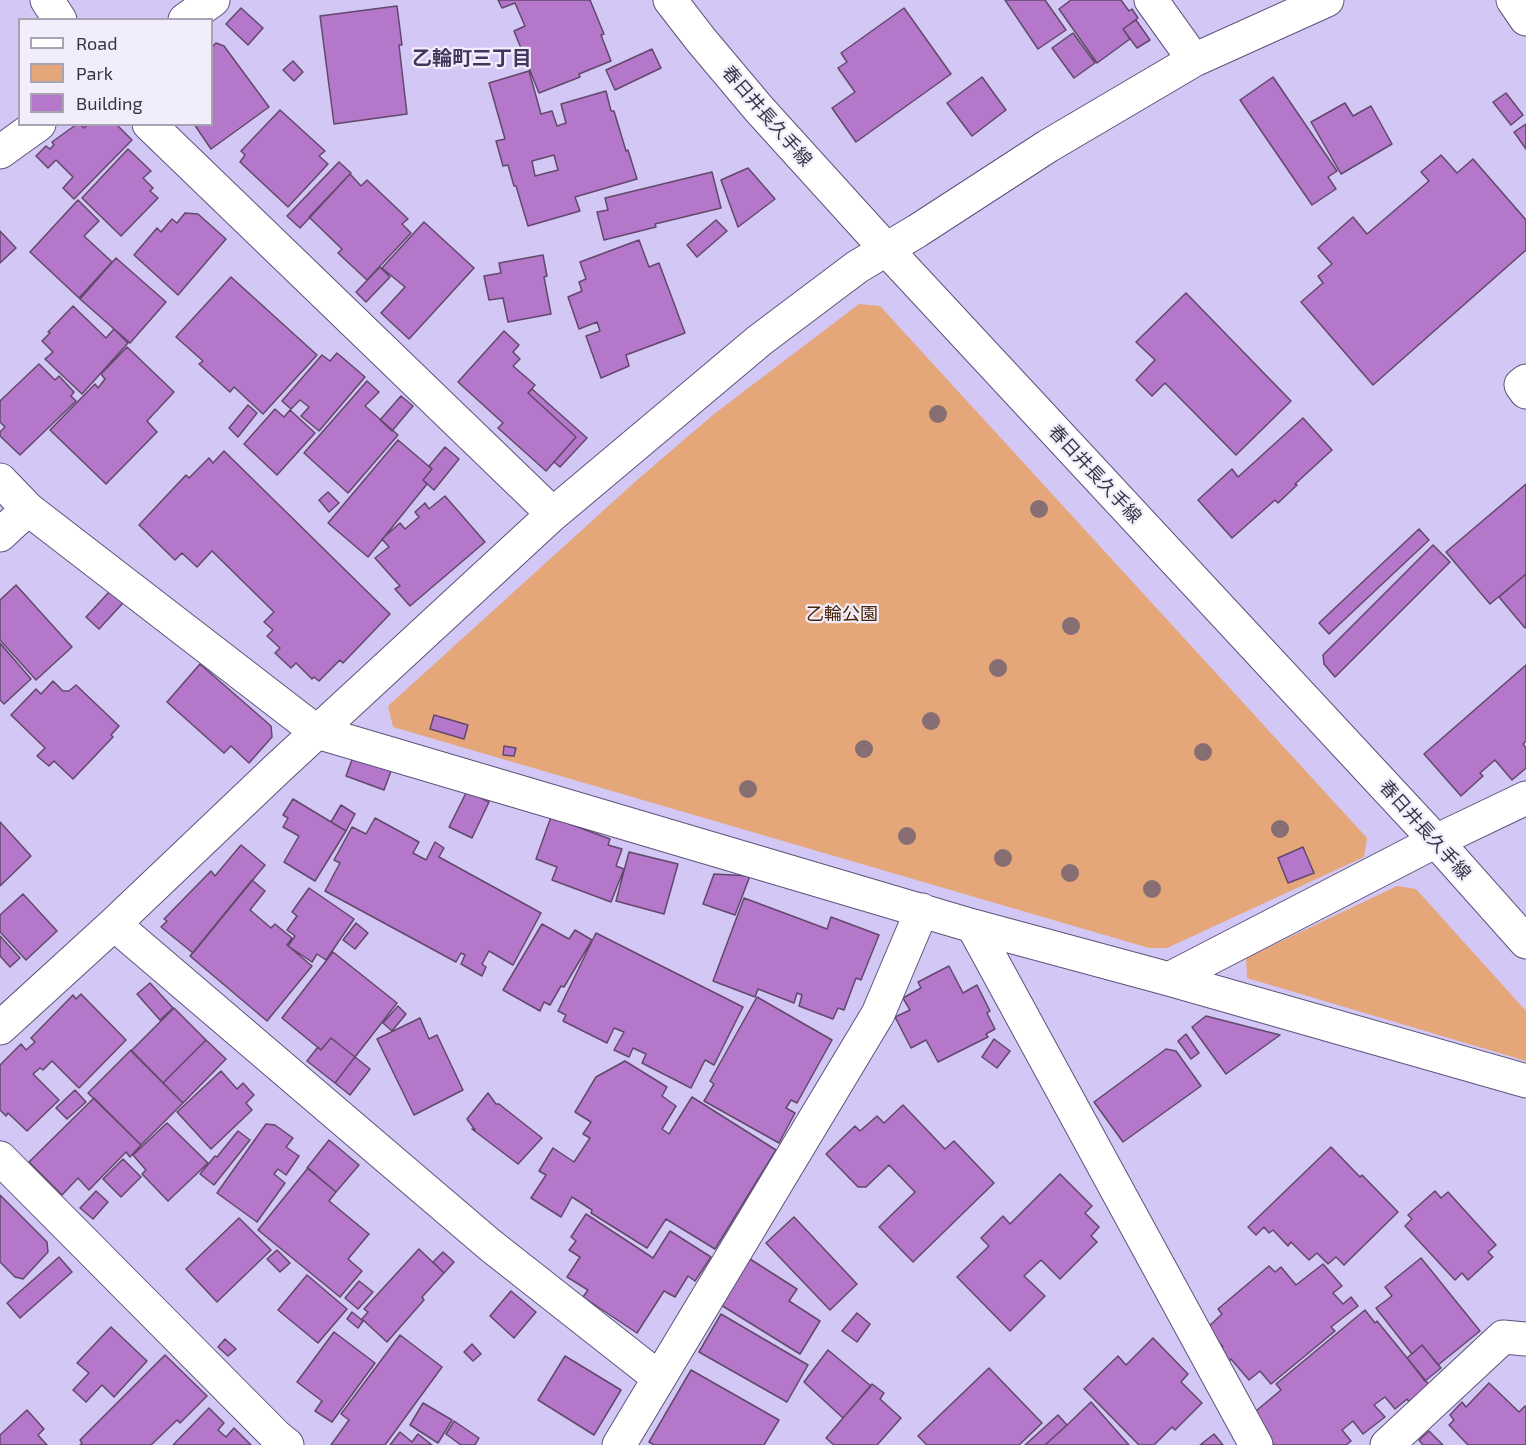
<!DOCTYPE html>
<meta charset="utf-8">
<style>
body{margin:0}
#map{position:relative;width:1526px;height:1445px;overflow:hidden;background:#d3c7f5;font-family:"Exo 2",sans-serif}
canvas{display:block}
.legend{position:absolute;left:18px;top:18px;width:195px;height:108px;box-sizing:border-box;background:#f1edfb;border:2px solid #a7a3b2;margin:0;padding:8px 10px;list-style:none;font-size:18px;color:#373345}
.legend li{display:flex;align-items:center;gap:12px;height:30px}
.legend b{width:30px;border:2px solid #a7a3b2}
</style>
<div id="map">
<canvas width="1526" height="1445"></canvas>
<ul class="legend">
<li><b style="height:8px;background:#fff"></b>Road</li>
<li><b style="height:16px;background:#e5a77a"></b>Park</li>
<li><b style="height:16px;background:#b477c9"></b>Building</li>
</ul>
</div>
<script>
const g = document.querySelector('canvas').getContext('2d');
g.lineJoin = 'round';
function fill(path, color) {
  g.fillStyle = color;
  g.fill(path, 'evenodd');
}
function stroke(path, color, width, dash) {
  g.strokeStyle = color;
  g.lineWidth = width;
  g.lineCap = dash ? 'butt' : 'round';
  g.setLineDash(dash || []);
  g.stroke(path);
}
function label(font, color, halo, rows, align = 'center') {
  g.font = font + ' "Exo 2","Noto Sans JP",sans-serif';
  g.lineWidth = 4.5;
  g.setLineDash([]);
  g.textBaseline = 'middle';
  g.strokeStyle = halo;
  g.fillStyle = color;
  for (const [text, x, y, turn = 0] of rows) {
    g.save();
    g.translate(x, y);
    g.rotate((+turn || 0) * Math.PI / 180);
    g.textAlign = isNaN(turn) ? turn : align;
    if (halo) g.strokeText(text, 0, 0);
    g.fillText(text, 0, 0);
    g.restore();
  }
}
fill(new Path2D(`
 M859 304 880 306 1367 838 1364 857 1167 948H1149L393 727 388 706 637 480 714 414Z
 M1397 886 1416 889 1526 1011V1061L1247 978 1246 958Z`), '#e5a77a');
const building = new Path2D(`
 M498 0H590L604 34 601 35 611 61 579 74 580 77 539 93 514 31 525 26 515 3 502 8Z
 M1005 0H1045L1066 30 1038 49Z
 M1071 0H1121L1129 11 1132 9 1138 18 1123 29 1130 39 1097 63 1059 9Z
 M397 6 402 45H399L407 114 334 124 320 16Z
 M241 8 263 28 248 45 226 24Z
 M904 8 951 74 856 142 832 108 855 92 838 68 847 62 841 53Z
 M1136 20 1150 40 1137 48 1123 29Z
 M1073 33 1095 63 1074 78 1052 48Z
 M216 43 224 46 269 107 211 149 194 124H212V47Z
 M652 49 661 68 615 90 606 70Z
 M293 61 303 72 294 81 283 70Z
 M529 71 541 114 552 111 557 126 566 123 561 104 606 91 611 111H614L626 151 628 150 637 179 575 197 580 211 528 226 516 186H514L508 165 503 166 496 141 505 139 489 83ZM554 155 558 170 535 176 532 161Z
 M982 77 1006 110 972 136 947 103Z
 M1273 77 1337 171 1328 177 1336 189 1312 205 1240 100Z
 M1506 93 1523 115 1511 125 1493 102Z
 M1345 103 1353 116 1371 106 1392 144 1341 174 1311 122Z
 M280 110 325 151 319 156 328 164 288 207 240 162 245 155 241 151Z
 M77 124H80L84 128 88 124H116L132 140 74 199 63 188 73 177 56 160 48 168 36 156 46 146 50 149 54 145 52 142Z
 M1526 124V149L1514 132Z
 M128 149 151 171 143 178 153 188 150 191 158 198 121 236 82 198Z
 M1441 155 1457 173 1473 159 1526 220V250L1373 385 1301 302 1323 283 1318 276 1332 264 1318 248 1353 217 1367 234 1429 181 1421 172Z
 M339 162 351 173 300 228 287 216Z
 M748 168 775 199 738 227 721 180Z
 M712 172 721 208 655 224 656 227 604 240 597 212 608 210 605 198Z
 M350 174 361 186 367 180 408 219 402 224 411 233 367 280 338 253 342 249 309 217Z
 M78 200 99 221 84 236 112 262 79 298 30 252Z
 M185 213 198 214 226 239 178 295 134 255 157 228 161 232 172 219 177 223Z
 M716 220 727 231 697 257 687 245Z
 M424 222 474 268 409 339 381 313 405 287 382 268Z
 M0 231 16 248 0 263Z
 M639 240 649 267 659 263 685 333 626 355 629 366 601 378 586 336 600 331 597 322 579 329 568 297 582 291 579 282 586 279 580 262Z
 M543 255 547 276 544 277 551 314 508 322 503 298 489 300 484 276 501 273 499 263Z
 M116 258 166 302 130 343 80 299Z
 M380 267 390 277 366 302 356 292Z
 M231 277 317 355 263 414 234 387 230 392 199 364 203 361 176 337Z
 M1186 293 1291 401 1236 455 1165 383 1152 396 1136 380 1155 360 1136 342Z
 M73 306 106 338 114 329 128 343 82 394 45 359 53 352 42 341 50 333 48 332Z
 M504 331 519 345 513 352 520 359 513 366 535 385 528 393 576 437 546 471 498 428 503 423 458 382Z
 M127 347 174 392 147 421 157 432 106 484 50 430 95 384 98 388 105 379 101 374Z
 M337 353 365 377 319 431 301 416 309 407 300 400 291 409 282 401 322 355 330 361Z
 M39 364 55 380 59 376 74 392 71 396 76 401 20 455 0 436V432L5 427 0 422V401Z
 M367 381 379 392 365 406 398 435 348 493 304 453Z
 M532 389 587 438 560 467 554 462 576 437 528 393Z
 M401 396 413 406 392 431 380 420Z
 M248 405 257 413 238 437 229 428Z
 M275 409 284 417 290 410 315 433 277 475 244 444Z
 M1303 418 1332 450 1295 484 1297 485 1278 503 1275 500 1232 538 1198 500 1232 469 1238 477Z
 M398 440 432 469 423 480 427 484 368 557 328 523Z
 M445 447 459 459 434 490 423 480 432 469 429 466Z
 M224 451 390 614 343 663 340 660 319 681 314 677 312 679 296 663 291 668 275 653 280 648 267 636 273 630 264 622 274 612 212 551 197 567 182 553 175 560 139 525 186 475 189 478 209 458 213 463Z
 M1526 484V574L1490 604 1446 552Z
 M328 492 339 503 329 512 319 500Z
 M445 496 485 542 410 606 395 589 400 586 375 558 389 547 382 539 400 523 405 529 419 517 415 512 425 503 429 509Z
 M1419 529 1429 540 1329 634 1319 623Z
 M1433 545 1450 562 1335 677 1324 664 1323 655Z
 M1526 574V627L1525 628 1499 597Z
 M16 585 72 647 36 680 0 640V600Z
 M110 591 123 603 99 629 86 617Z
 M0 643 31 679 4 704 0 700Z
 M200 664 271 726 272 737 249 763 231 746 224 753 167 702Z
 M1526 665V741L1523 744 1526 748V768L1512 780 1495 760 1480 773 1483 776 1461 796 1424 754Z
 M53 681 63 691H69L76 685 119 726 111 735 113 737 73 779 54 761 49 766 37 756 45 748 11 715 36 689 41 694Z
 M434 715 468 725 464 739 430 729Z
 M504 746 516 748 514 756 503 755Z
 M353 757 391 771 384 790 346 776Z
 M467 791 489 802 472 838 449 827Z
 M293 799 346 831 315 881 284 862 299 836 283 827 288 818 283 815Z
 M341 805 355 814 346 831 331 822Z
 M551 817 610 839 608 845 622 849 616 866 624 869 611 902 552 880 557 867 536 859Z
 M375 818 419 842 413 853 426 860 435 842 444 848 439 857 541 913 513 965 489 951 482 964 486 967 482 976 461 964 465 955 461 953 456 962 325 891 340 863 334 860 352 827 366 834Z
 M0 822 31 856 0 886Z
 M241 845 265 865 193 953 161 927 167 921 164 919 211 871 215 876Z
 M1303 847 1314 873 1288 883 1278 858Z
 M629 852 678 864 664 914 616 901Z
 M714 874 750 876 735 915 703 904Z
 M252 880 265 891 250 910 271 928 275 924 292 938 287 945 312 966 267 1021 190 956Z
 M309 888 354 919 326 960 317 954 312 962 288 946 295 936 287 930 297 916 292 912Z
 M23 894 57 931 26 960 0 932V915Z
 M744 898 827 929 831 917 879 935 861 980 856 978 844 1010 838 1008 833 1019 799 1006 802 995 797 993 794 1003 758 989 755 997 713 981Z
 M356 923 368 933 355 949 343 940Z
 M542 924 569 939 575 930 592 940 564 987 561 986 550 1005 544 1002 540 1011 503 990Z
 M596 933 743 1007 714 1065 705 1060 691 1088 642 1063 646 1054 633 1048 629 1057 614 1050 624 1032 614 1028 607 1043 563 1021 566 1015 558 1011Z
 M0 936 20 958 10 967 0 956Z
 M333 952 397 1003 355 1057 331 1038 321 1050 282 1018Z
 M949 966 963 993 977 985 990 1011 987 1013 995 1029 986 1034 988 1037 938 1062 926 1040 911 1048 895 1017 910 1010 903 998 921 988 918 982Z
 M150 983 173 1008 160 1020 137 994Z
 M81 994 126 1040 79 1088 52 1061 43 1070 40 1068 33 1074 59 1100 27 1131 8 1113 6 1116 0 1110V1065L21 1044 26 1050 35 1042 31 1038 73 995 76 999Z
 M757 997 832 1040 797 1103 791 1100 786 1108 795 1113 779 1143 704 1101 714 1084 710 1081Z
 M398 1006 406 1014 392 1031 383 1023Z
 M174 1008 206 1040 163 1083 131 1051Z
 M1206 1016 1280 1035 1226 1074 1192 1027Z
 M420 1018 429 1039 437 1035 463 1090 414 1115 377 1039Z
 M1186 1034 1199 1053 1191 1059 1178 1041Z
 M331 1038 355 1057 335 1083 307 1061 318 1047 321 1050Z
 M994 1039 1010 1051 997 1068 982 1057Z
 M206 1040 226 1059 183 1103 163 1083Z
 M1166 1049 1176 1051 1201 1086 1123 1142 1094 1102Z
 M131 1050 183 1103 141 1145 88 1093Z
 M355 1057 370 1069 350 1095 335 1083Z
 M625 1061 667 1087 662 1096 676 1106 662 1129 669 1134 692 1097 776 1150 715 1249 666 1219 647 1248 591 1213 592 1210 572 1197 561 1217 531 1198 546 1175 539 1171 553 1148 574 1162 590 1138 583 1134 591 1122 575 1112 596 1077Z
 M221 1071 237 1089 243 1083 254 1095 246 1103 252 1110 211 1149 177 1112Z
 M75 1090 86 1102 67 1119 56 1108Z
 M488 1093 496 1104H499L542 1138 518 1164 472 1129 475 1130 467 1119Z
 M94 1098 141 1145 130 1157 126 1152 89 1190 78 1178 62 1195 29 1162Z
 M903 1105 945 1149 954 1141 994 1183 913 1262 879 1227 915 1192 889 1165 866 1187H858L826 1154 855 1126 860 1131 877 1116 884 1123Z
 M167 1123 208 1163 168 1201 142 1174 146 1170 133 1155Z
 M266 1124 275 1125 293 1138 286 1147 299 1156 286 1175 278 1169 274 1174 285 1183 257 1222 217 1193Z
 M238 1131 250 1140 214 1185 200 1174 215 1156 217 1157Z
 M329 1140 359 1165 336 1192 307 1168Z
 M1331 1147 1360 1177 1362 1175 1398 1212 1344 1265 1336 1257 1328 1264 1317 1253 1309 1260 1291 1242 1288 1246 1273 1230 1269 1233 1264 1227 1256 1235 1248 1227Z
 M123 1159 141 1177 121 1197 103 1179Z
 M308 1168 336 1192 329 1201 369 1234 348 1259 362 1271 340 1297 258 1230Z
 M1060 1174 1092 1206 1085 1213 1099 1227 1091 1236 1097 1242 1060 1279 1041 1260 1024 1276 1045 1296 1010 1331 957 1277 989 1246 981 1238 1003 1216 1010 1224Z
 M96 1191 108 1202 93 1219 80 1208Z
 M1435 1191 1441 1198 1448 1192 1496 1245 1488 1252 1493 1257 1468 1280 1462 1273 1455 1280 1405 1226 1412 1219 1408 1215Z
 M0 1195 47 1242 48 1252 23 1279 15 1277 0 1262Z
 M586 1214 653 1258 670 1231 711 1257 695 1281 688 1276 675 1297 664 1291 637 1333 583 1297 588 1290 567 1277 580 1257 569 1250 576 1241 571 1237Z
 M794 1217 857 1284 830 1310 766 1243Z
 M239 1218 271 1250 217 1302 186 1269Z
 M419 1249 444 1273 422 1297 424 1300 387 1342 362 1319 368 1312 364 1309Z
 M277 1250 290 1263 280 1272 267 1259Z
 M443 1252 454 1262 444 1273 433 1262Z
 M59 1257 72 1272 20 1318 7 1303Z
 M1421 1258 1480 1331 1438 1365 1422 1345 1412 1354 1376 1308 1392 1296 1385 1287Z
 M750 1259 797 1289 789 1301 820 1321 800 1354 721 1305Z
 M1323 1264 1342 1286 1333 1293 1343 1304 1351 1297 1358 1306 1331 1327 1335 1331 1271 1384 1260 1371 1249 1380 1231 1359 1229 1361 1219 1350 1223 1347 1207 1328 1222 1314 1218 1309 1269 1266 1275 1272 1281 1267 1296 1285Z
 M307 1275 347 1309 318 1343 278 1310Z
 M359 1281 373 1292 358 1309 345 1298Z
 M511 1291 536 1312 514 1338 490 1316Z
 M1365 1310 1375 1323 1377 1321 1430 1386 1410 1403 1407 1399 1395 1409 1385 1397 1374 1405 1385 1417 1363 1434 1353 1421 1342 1430 1351 1441 1346 1445H1274L1250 1416 1281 1390 1276 1384Z
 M352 1312 363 1321 358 1328 347 1319Z
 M857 1313 870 1324 857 1342 842 1331Z
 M721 1314 808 1365 787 1402 699 1352Z
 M111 1327 147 1361 114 1397 102 1385 86 1402 73 1390 89 1373 77 1363Z
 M334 1332 375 1363 332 1422 315 1411 322 1401 297 1382Z
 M400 1335 442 1367 385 1445H331L349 1420 341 1414Z
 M1153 1338 1188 1374 1181 1382 1202 1403 1175 1430 1172 1427 1154 1445H1139L1084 1389 1118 1356 1126 1365Z
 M225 1339 236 1349 228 1356 218 1347Z
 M472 1344 481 1354 473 1361 464 1352Z
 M1422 1345 1441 1368 1425 1381 1407 1358Z
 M828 1350 871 1386 843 1418 804 1382Z
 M165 1355 207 1396 180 1423 177 1420 151 1445H80L82 1443 80 1440Z
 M565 1356 621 1390 594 1435 538 1400Z
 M989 1368 1042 1423 1019 1445H927L918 1436Z
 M691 1370 779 1420 764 1445H654L649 1442Z
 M1489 1383 1519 1412 1525 1406 1526 1407V1445H1468L1449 1425 1454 1420 1450 1415 1462 1402 1466 1407Z
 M872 1384 884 1393 880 1399 901 1418 877 1445H834L826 1438Z
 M1091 1402 1129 1445H1045L1067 1425Z
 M423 1403 452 1420 438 1443 410 1425Z
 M209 1408 224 1423 218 1430 226 1437 234 1428 251 1445H173Z
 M27 1410 44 1429 38 1435 47 1445H0V1435Z
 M1058 1415 1067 1425 1045 1445H1025Z
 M454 1421 479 1438 475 1445H461L446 1434Z
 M1429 1431 1443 1445H1423L1419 1440Z
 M400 1432 412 1442 418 1434 432 1445H390Z
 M1214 1434 1223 1445H1200Z`);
fill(building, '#b477c9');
stroke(building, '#62486b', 1.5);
const minor = new Path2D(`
 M47 0 60 20
 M1151 0 1194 60
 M1513 0 1526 19
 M185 20 213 0
 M149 124 553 514
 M0 152 39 124
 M1526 381 1521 385 1526 392
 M0 480 28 509 317 732 973 926 1169 979 1526 1081
 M0 535 28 509
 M114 924 490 1245 659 1378
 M973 926 1256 1445
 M1169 979 1436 841 1526 798
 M0 1028 114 924 278 768 553 514 760 340 857 267 917 231 1048 146 1194 60 1327 0
 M0 1158 277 1437 287 1445
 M619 1445 878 1014 922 910
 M1387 1445 1503 1337 1526 1339`);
const primary = new Path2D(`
 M670 0 701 40 759 109 886 249 1436 841 1526 942`);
stroke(minor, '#5e537b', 35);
stroke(primary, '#5e537b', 35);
stroke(minor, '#fff', 33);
stroke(primary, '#fff', 33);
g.fillStyle = '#876e73';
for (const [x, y] of [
 [938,414],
 [1039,509],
 [1071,626],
 [998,668],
 [931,721],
 [864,749],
 [1203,752],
 [748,789],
 [1280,829],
 [907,836],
 [1003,858],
 [1070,873],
 [1152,889]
]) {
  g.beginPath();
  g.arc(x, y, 9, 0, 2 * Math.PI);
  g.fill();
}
label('18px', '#373345', '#f1edfb', [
 ["春日井長久手線",767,116,49],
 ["春日井長久手線",1095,474,47],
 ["春日井長久手線",1425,830,48]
]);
label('18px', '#482508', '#f1edfb', [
 ["乙輪公園",842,614]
]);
label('bold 20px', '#42365c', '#f1edfb', [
 ["乙輪町三丁目",472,58]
]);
</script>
